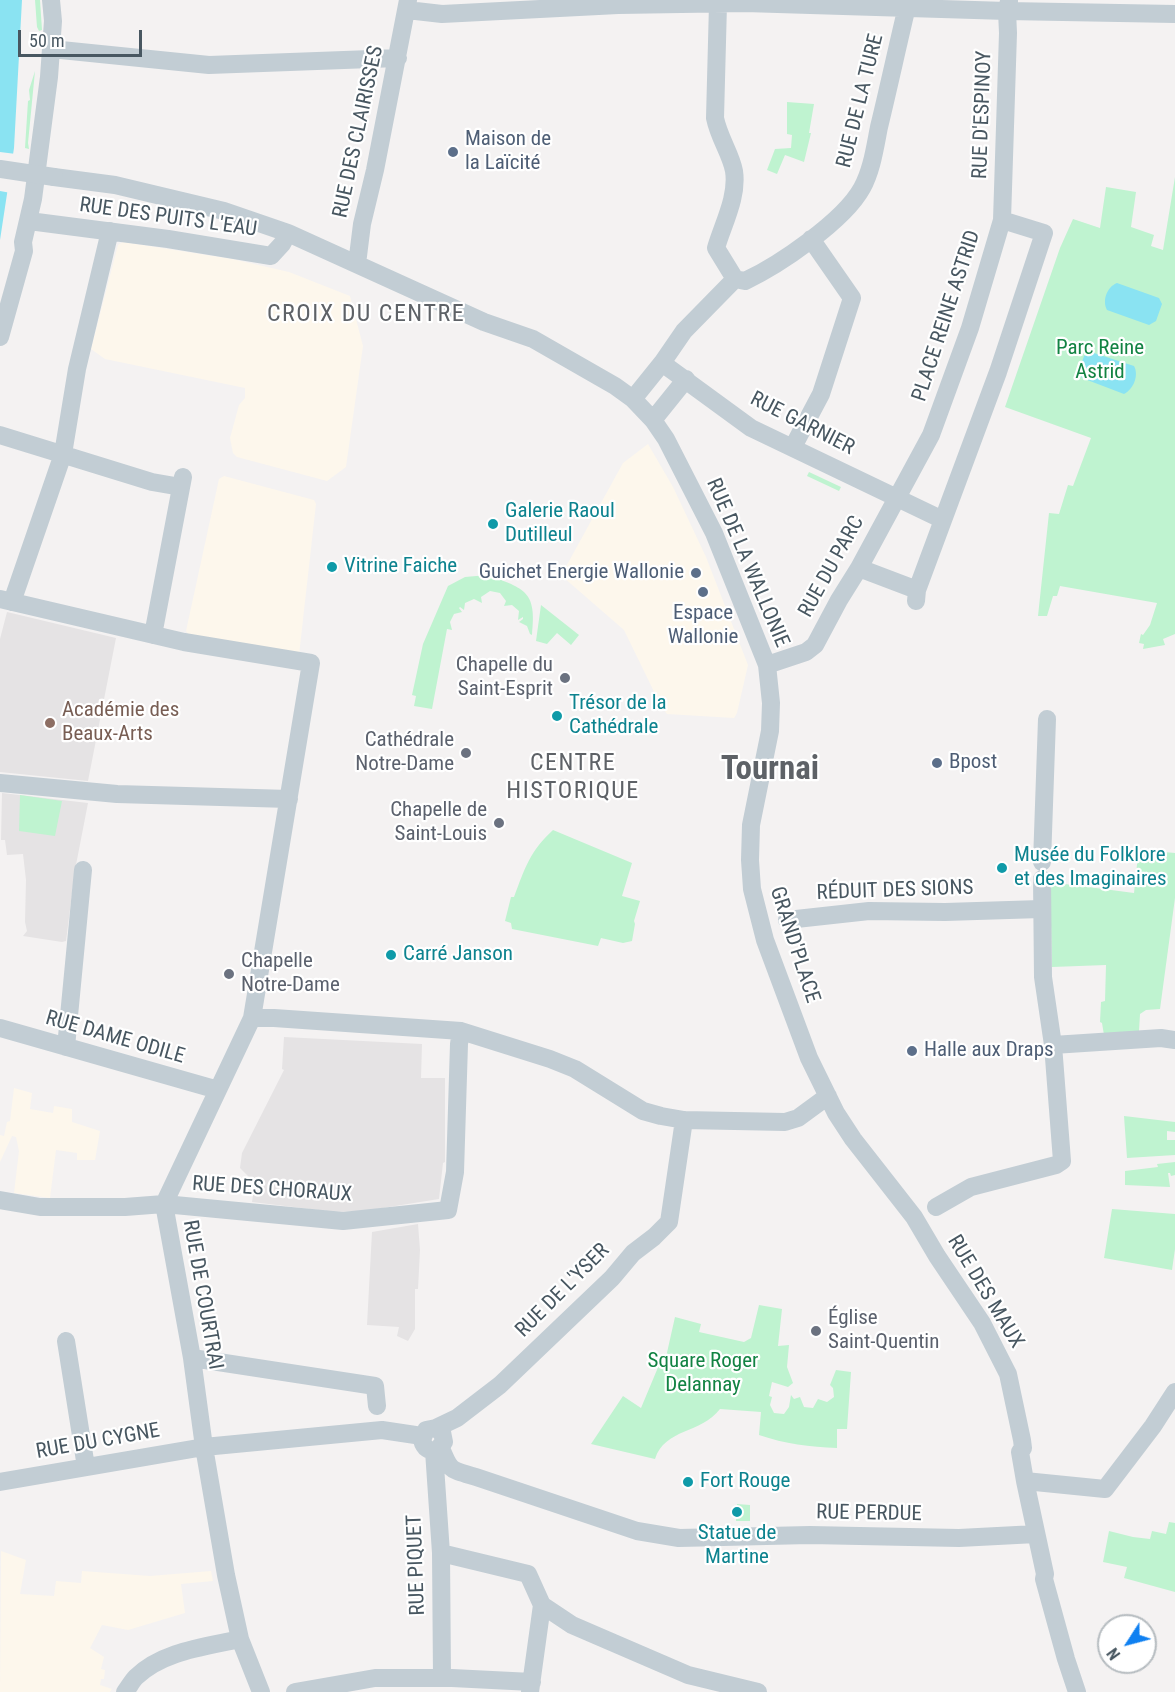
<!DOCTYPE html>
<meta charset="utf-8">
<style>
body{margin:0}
#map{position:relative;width:1175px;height:1692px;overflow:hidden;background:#f4f2f2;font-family:"Roboto Condensed",sans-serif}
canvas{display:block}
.north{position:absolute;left:1097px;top:1614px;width:60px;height:60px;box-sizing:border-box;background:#fff;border:2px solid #b6bcc0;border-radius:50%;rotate:234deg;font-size:16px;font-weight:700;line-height:24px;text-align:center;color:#485761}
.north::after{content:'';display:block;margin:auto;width:21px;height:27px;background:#0f80f1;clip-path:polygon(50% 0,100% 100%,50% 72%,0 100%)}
.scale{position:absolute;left:18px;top:30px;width:124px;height:27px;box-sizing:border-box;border:3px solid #485761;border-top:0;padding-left:8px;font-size:18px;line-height:21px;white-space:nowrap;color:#485761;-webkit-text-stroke:4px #fff;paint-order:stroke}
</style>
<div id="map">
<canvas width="1175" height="1692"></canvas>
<div class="north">N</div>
<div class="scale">50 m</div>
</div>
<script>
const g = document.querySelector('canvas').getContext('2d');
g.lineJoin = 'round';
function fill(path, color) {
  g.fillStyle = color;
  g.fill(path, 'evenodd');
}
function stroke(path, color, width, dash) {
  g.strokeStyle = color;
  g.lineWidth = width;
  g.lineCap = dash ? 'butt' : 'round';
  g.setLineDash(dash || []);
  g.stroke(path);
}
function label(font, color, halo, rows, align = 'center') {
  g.font = font + ' "Roboto Condensed",sans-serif';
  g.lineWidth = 4.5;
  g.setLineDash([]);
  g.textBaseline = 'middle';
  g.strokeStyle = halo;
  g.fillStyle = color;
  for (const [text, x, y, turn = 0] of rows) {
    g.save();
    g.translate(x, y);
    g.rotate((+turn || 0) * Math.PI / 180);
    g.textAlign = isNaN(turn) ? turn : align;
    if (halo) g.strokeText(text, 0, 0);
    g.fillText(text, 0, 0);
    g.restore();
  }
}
fill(new Path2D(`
 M123 242 232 259 289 272 350 296 363 346 346 467 327 481 237 457 233 453 230 438 239 405 245 398V388L105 359 91 349 118 245Z
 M648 444 673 487 706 557 748 665 737 713 734 718 667 714 661 706 624 630 563 577V572L623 463Z
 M224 476 314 500 316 504 299 655 189 636 186 631 219 479Z
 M14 1088 32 1093 30 1109 53 1113 54 1106 72 1109V1122L100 1131 95 1160H77V1153L56 1150 50 1198 14 1193 19 1151 16 1137 12 1136 0 1162V1135L4 1136 7 1122 10 1121Z
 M1 1551 26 1560 20 1594 54 1596 56 1581 81 1583 82 1571 150 1576 211 1571 213 1581 181 1584 185 1613 128 1630 102 1625 90 1648 104 1657 101 1669 105 1670 104 1679H101L100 1685 112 1689 110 1692H0Z`), '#fdf7ec');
fill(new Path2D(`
 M7 612 116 638 88 781 0 772V639Z
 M2 793 88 803 75 870 66 941 62 942 23 936 27 931 25 922 26 880 23 854 7 855 5 840H1Z
 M284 1037 422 1044 421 1078H445V1162L443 1163 439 1199 364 1211 335 1212 252 1202 255 1183 240 1168 242 1153 284 1070 282 1069Z
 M418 1224 420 1250 418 1289H415V1329L408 1341 397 1336 399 1327 367 1325 372 1232Z`), '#e5e3e4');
fill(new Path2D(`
 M35 0H40L42 30 39 31 37 27Z
 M35 71 28 143 29 149 25 148 28 101 30 100 29 90Z
 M787 102 814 104 809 133H811L804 162 785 155 777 174 767 170 775 149 791 148 792 135 787 134Z
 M1175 177V634L1163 639 1165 645 1143 649 1144 644 1139 643 1141 634 1143 635 1150 625 1157 603 1060 586 1057 596H1053L1047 616H1038L1049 513 1059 514 1068 485 1073 486 1091 438 1005 407 1060 248 1073 219 1100 228 1106 187 1136 192 1131 227 1154 235 1151 246 1163 250Z
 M809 472 841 487 839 491 807 476Z
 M488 575C525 589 537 591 532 635L530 634 527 626 519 622 523 619V617L518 620 519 611 512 605 504 606 506 601 500 593 490 591 481 597 482 603 474 599 465 603 464 610 460 607 459 608 462 612 454 614 450 622 452 630 447 629 432 709 414 706 416 696 412 695 423 644 448 586 465 577Z
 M541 605 579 635 571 645 557 633 547 644 536 641Z
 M20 795 62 801 55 836 19 831Z
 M553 830 632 863 622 896 640 901 634 921 635 924 632 941 623 943 601 938 598 946 512 929 511 923 505 921 511 897H514C525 868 530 851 553 830Z
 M1164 852 1175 853V898L1160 1009 1146 1010 1140 1014 1139 1031 1104 1035 1102 1023 1100 1022 1101 1002 1105 1001 1106 965 1052 967 1050 882 1134 893 1138 855Z
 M1124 1116 1175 1122V1132L1167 1131V1140H1175V1155L1127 1158Z
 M1175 1162V1175L1171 1176 1170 1173H1168L1170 1187 1125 1185V1171L1158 1167 1157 1164Z
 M1112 1209 1175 1214V1249L1172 1270 1104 1258Z
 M759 1305 782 1309 778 1346 789 1345 787 1367 793 1383 788 1387 772 1382 769 1396 772 1397 770 1405 774 1413 784 1414 789 1407 791 1395 794 1399 800 1397 804 1407 813 1408 818 1399 827 1402 834 1397 833 1388 830 1385 836 1370 851 1372 847 1429H837V1448C810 1447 785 1444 759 1435L761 1412 720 1409C701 1434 665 1428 655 1459L591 1444 623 1396 641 1408 659 1365 664 1366 675 1317 701 1324 699 1332 744 1342 751 1338Z
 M737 1504 750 1505V1521H736Z
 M1169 1522 1175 1523V1592L1124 1578 1127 1567 1103 1562 1109 1531 1133 1537 1150 1539 1152 1531 1166 1534Z`), '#bff3d0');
fill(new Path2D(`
 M0 0H22L14 148 0 240Z
 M1117 283 1159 298 1162 304 1156 321 1149 325 1107 310C1102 300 1107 287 1117 283Z
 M1091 352 1134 366C1139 375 1134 389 1124 394L1082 378 1079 371 1084 356Z`), '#8ae3f2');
fill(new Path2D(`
 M0 152 16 154 11 193 0 191Z`), '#f4f2f2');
stroke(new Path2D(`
 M718 4 715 118C719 138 731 154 734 171 738 197 723 224 716 248L735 279
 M407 10 442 14 618 5 745 3 1007 11 1175 14
 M51 49 209 65 398 58
 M54 177 115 185 224 211 288 233 484 322 533 339 615 386 633 399 653 420 666 439 714 533 767 665 771 703 770 731 751 825 750 860 752 889 765 940 809 1058 836 1113 853 1139 914 1217 937 1256 982 1323 1008 1374 1022 1440 1023 1448 1020 1452 1025 1481 1045 1574 1044 1579 1066 1659 1077 1692
 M29 221 168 239 271 256 282 244 288 233
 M357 264 362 224 375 170 408 0
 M735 279 745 281C779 265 844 221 862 188 872 170 875 147 879 127 888 90 896 53 905 15V8
 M0 337 24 251 23 242 33 199 49 77 53 21 51 0
 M662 363 751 428 943 520
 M633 399 662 363 684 331 735 279
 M653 420 686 379
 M0 435 152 482 181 487
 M793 447 821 394 852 298 811 239
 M859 568 917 590
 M0 599 184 642 311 663 252 1018 164 1204 192 1358 204 1447 226 1575 240 1639 261 1692
 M916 601 917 590 998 372 1044 233 1002 220
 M12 602 63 454 77 369 110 231
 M153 635 183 477
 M767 665 806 652 815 645 839 600 859 568 931 435 970 328 1002 220 1008 33 1007 11 1009 1
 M0 783 117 794 289 799
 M1042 862 1047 719
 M787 920 869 911 945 912 1041 909
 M252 1018H274L461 1031 550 1059 575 1069 643 1111 661 1116 684 1120 785 1122 798 1118 828 1096
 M0 1028 218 1090
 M1053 1045 1161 1038 1175 1040
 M66 1047 83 870
 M0 1200 40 1207H125L164 1204 343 1221 448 1210 455 1172 459 1044 461 1031
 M936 1207 971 1187 1056 1165 1062 1161 1053 1045 1043 977 1042 879
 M66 1341 86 1467
 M192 1358 375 1386 377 1406
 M436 1428 442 1432 444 1442 437 1450C429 1452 424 1448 422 1440L426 1430 436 1428 457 1418 500 1385 612 1278 633 1253 654 1237 669 1222 684 1120
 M441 1448C451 1473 451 1469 476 1477L637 1531 679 1538 810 1535 959 1538 1036 1534
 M434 1451 441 1553 442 1678
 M1025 1481 1105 1489 1153 1426 1175 1392
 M0 1482 204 1447 382 1430 422 1436
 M441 1553 528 1574 542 1605 530 1692
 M542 1605 572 1625 688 1675 758 1692
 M125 1692C129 1687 132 1681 136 1677 163 1651 205 1647 240 1639
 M295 1692 375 1678H452L532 1682`), '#c2cdd4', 18);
stroke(new Path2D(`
 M0 169 54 177`), '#c2cdd4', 18);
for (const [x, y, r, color] of [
 [453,152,6,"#5c6f8a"],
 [493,524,6,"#0f9aa8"],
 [332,567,6,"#0f9aa8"],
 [696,573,6,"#5c6f8a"],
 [703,592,6,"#5c6f8a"],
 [565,678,6,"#6b7280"],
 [557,716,6,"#0f9aa8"],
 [50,723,6,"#8d6e63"],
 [466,753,6,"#6b7280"],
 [937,763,6,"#5c6f8a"],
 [499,823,6,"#6b7280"],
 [1002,868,6,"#0f9aa8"],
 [391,955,6,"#0f9aa8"],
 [229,974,6,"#6b7280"],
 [912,1051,6,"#5c6f8a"],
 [816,1331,6,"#6b7280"],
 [688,1482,6,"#0f9aa8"],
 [737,1512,6,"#0f9aa8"]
]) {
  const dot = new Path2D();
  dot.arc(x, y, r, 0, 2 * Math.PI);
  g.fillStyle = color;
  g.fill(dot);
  stroke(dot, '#fff', 2);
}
label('21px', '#485761', '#fff', [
 ["RUE DE LA TURE",861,101,-76],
 ["RUE D'ESPINOY",983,115,-88],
 ["RUE DES CLAIRISSES",359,132,-78],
 ["RUE DES PUITS L'EAU",168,218,8],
 ["PLACE REINE ASTRID",947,316,-72],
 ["RUE GARNIER",802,424,27],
 ["RUE DE LA WALLONIE",747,563,67],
 ["RUE DU PARC",832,567,-61],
 ["RÉDUIT DES SIONS",895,891,-2],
 ["GRAND'PLACE",794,945,72],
 ["RUE DAME ODILE",115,1038,16],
 ["RUE DES CHORAUX",272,1190,4],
 ["RUE DE L'YSER",563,1291,-45],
 ["RUE DES MAUX",985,1292,59],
 ["RUE DE COURTRAI",202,1295,80],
 ["RUE DU CYGNE",98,1442,-10],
 ["RUE PERDUE",869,1514,1],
 ["RUE PIQUET",417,1565,-92]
]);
label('21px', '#4e5e75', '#fff', [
 ["Maison de",465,140],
 ["la Laïcité",465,164],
 ["Guichet Energie Wallonie",684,573,"right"],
 ["Espace",703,614,"center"],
 ["Wallonie",703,638,"center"],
 ["Bpost",949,763],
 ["Halle aux Draps",924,1051]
], 'left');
label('21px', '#128343', '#fff', [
 ["Parc Reine",1100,349],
 ["Astrid",1100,373],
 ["Square Roger",703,1362],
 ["Delannay",703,1386]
]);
label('21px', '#0d838f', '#fff', [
 ["Galerie Raoul",505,512],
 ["Dutilleul",505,536],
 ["Vitrine Faiche",344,567],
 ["Trésor de la",569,704],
 ["Cathédrale",569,728],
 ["Musée du Folklore",1014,856],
 ["et des Imaginaires",1014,880],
 ["Carré Janson",403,955],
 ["Fort Rouge",700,1482],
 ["Statue de",737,1534,"center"],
 ["Martine",737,1558,"center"]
], 'left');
label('21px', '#5b616d', '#fff', [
 ["Chapelle du",553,666],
 ["Saint-Esprit",553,690],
 ["Cathédrale",454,741],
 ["Notre-Dame",454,765],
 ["Chapelle de",487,811],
 ["Saint-Louis",487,835],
 ["Chapelle",241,962,"left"],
 ["Notre-Dame",241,986,"left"],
 ["Église",828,1319,"left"],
 ["Saint-Quentin",828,1343,"left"]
], 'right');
label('21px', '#785e54', '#fff', [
 ["Académie des",62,711],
 ["Beaux-Arts",62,735]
], 'left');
g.letterSpacing = '1.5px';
label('24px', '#5e6267', '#fff', [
 ["CROIX DU CENTRE",366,315],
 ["CENTRE",573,764],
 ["HISTORIQUE",573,792]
]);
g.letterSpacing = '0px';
label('bold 33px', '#5e6267', '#fff', [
 ["Tournai",770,771]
]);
</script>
